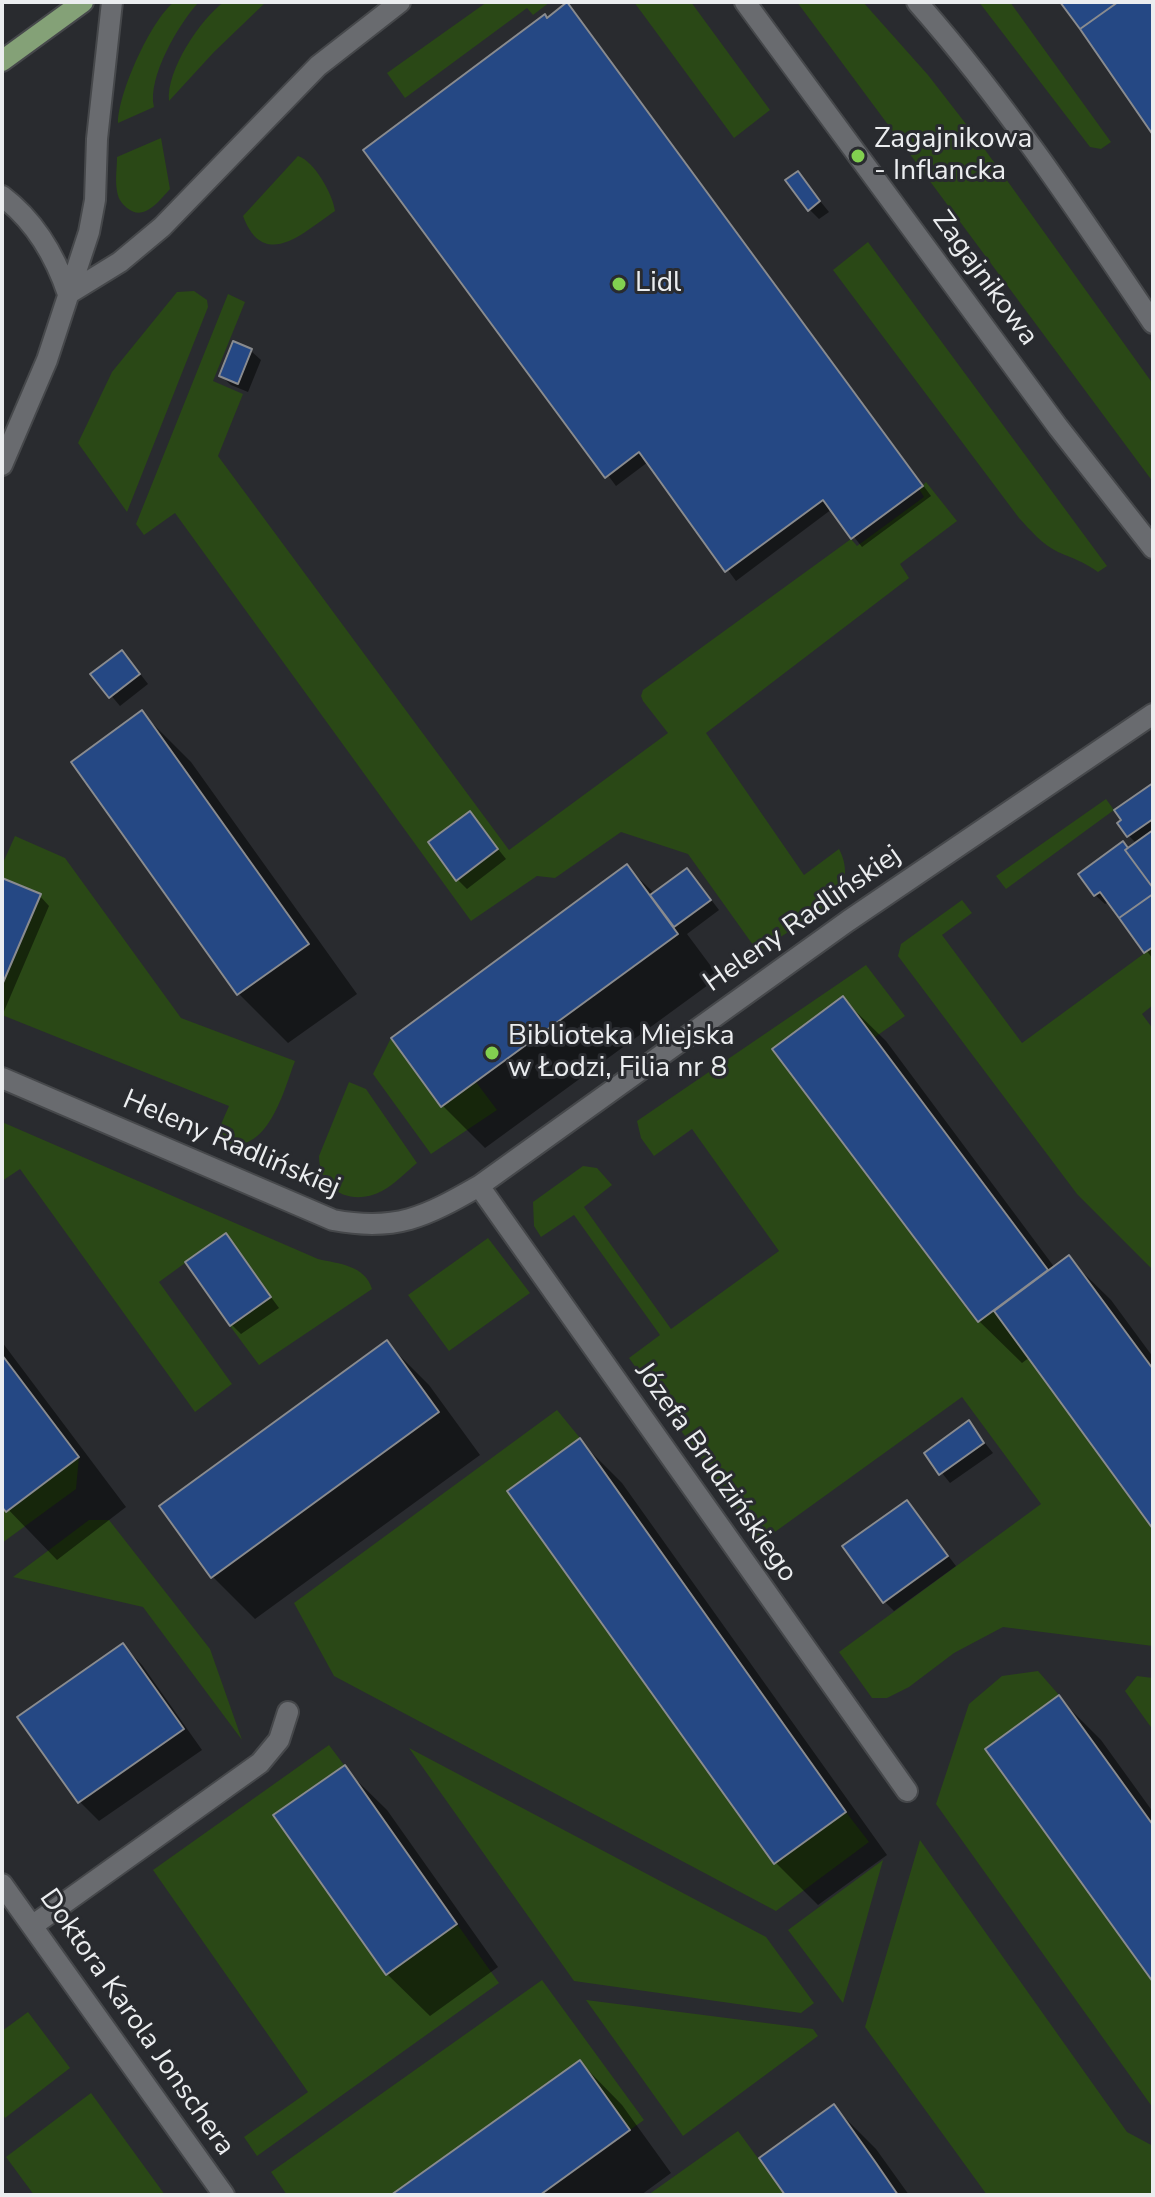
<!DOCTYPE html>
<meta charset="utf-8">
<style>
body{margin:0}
#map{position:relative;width:1155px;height:2197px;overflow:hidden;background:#292b2f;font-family:"Nunito Sans",sans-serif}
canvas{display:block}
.frame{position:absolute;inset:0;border:4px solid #ebedef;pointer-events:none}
</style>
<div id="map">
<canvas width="1155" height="2197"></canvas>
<div class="frame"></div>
</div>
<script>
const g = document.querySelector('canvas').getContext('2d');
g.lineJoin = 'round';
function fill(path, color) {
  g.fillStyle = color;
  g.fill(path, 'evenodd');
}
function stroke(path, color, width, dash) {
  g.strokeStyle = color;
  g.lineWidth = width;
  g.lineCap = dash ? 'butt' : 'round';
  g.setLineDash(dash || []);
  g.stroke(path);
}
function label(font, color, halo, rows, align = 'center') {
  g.font = font + ' "Nunito Sans",sans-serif';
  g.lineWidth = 6;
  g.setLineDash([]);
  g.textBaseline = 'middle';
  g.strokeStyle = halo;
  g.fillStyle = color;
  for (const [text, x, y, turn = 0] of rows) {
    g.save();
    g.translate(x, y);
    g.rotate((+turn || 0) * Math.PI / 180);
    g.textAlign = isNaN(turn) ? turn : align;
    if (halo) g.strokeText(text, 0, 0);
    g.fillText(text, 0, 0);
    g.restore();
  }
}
fill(new Path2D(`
 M174 2H199C179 23 147 78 154 107L118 123C118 93 151 20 174 2Z
 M224 2H266L214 52 169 101C166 71 200 19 224 2Z
 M487 2H550L533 15 527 8 405 98 387 73Z
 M634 2H691L770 110 734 138Z
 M797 2H863L928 75 973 133 1153 384V482Z
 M979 2H1010L1111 142 1101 149 1090 147Z
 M161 138 170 189C159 201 144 222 127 208 121 203 118 198 117 191 115 180 117 168 117 157Z
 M298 156C314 161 333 194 335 211 304 232 264 272 243 216Z
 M868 242 1107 566 1098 572C1084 562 1072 558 1058 552 1042 544 1031 531 1019 518L833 270Z
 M194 291 207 300 208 307 127 512 78 443 112 372 177 292Z
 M228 294 245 302 213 381 243 394 218 456 509 850 668 733 643 701 641 696 643 690 851 539 857 546 924 497 919 489 926 482 957 521 900 564 909 578 706 733 804 875 839 849C846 862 848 879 839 891 825 911 779 937 758 952L688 854 621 832 555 878 537 876 471 921 175 513 144 535 136 524ZM470 812 498 849 456 881 428 843Z
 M1106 799 1114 810 1006 889 996 876Z
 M15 836 65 858 181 1018 295 1061C285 1087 270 1148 233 1144 228 1144 221 1140 215 1138L229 1106 2 1015V985L41 895 2 878V865Z
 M962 900 972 913 942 935 1022 1043 1153 947V1005L1142 1014 1153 1029V1270L1077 1194 898 956 901 944Z
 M866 965 905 1016 875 1037 843 996 773 1049 977 1322 994 1311 1153 1529V1646L1003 1627 954 1653 909 1687 887 1698H872L839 1652 1041 1504 962 1397 761 1542 629 1358 660 1335 574 1215 541 1237 534 1226 533 1202 583 1166 597 1168 612 1185 584 1207 671 1329 779 1251 692 1129 654 1156 641 1138 637 1121Z
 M391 1038 441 1107 476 1082 497 1110 431 1154 373 1074Z
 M349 1082 366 1089 417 1163C406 1172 395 1184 382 1191 352 1207 319 1191 319 1156Z
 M2 1122 318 1259C339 1264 365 1265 372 1289L259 1365 230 1326 271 1297 225 1234 159 1282 232 1384 195 1412 20 1169 2 1181Z
 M488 1238 530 1293 449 1351 408 1295Z
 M557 1410 580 1438 774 1863 846 1812 869 1842 776 1911 334 1676 294 1603Z
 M79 1457 76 1489 2 1543V1507L7 1512Z
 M89 1520H109L210 1649 242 1740 143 1607 13 1577Z
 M1038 1671 1059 1695 985 1750 1153 1982V2108L936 1804 969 1704 1002 1676Z
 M1137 1676 1153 1678V1730L1125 1691Z
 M329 1745 344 1765 386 1975 457 1924 499 1983 257 2156 244 2137 308 2092 153 1870Z
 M409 1748 766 1937 814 2003 801 2013 574 1981Z
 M920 1840 1127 2132 1153 2146V2195H987L865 2027Z
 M883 1860 843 2003 788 1930Z
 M542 1980 644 2120 630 2130 580 2060 391 2195H287L271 2172Z
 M586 2000 813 2029 818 2036 683 2136Z
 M28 2012 70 2068 5 2118 2 2113V2031Z
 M91 2093 165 2195H34L6 2157Z
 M738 2131 785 2195H648Z`), '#2a4816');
fill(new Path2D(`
 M576 14 931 496 862 547 832 509 736 581 648 462 616 486 366 150 548 20Z
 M798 174 829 212 819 219 809 209Z
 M251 351 261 360 248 392 231 385 221 376Z
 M131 662 148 684 120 706 93 674Z
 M142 713 191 762 357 994 288 1043 239 994 74 763Z
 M1153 786V959L1109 902 1105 904 1095 895 1129 850 1137 844 1129 836 1124 821Z
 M470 814 506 859 467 889 457 879Z
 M627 867 655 894 687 871 696 880 719 910 687 934 719 977 485 1148 443 1106 393 1038Z
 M2 880 40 896 49 906 2 1016Z
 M843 999 886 1041 1055 1268 1068 1258 1111 1300 1153 1357V1525L1030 1357 1022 1363 979 1321Z
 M226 1236 279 1308 241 1334 232 1325Z
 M2 1342 126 1507 57 1560 2 1503Z
 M387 1343 429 1385 480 1455 255 1619 213 1577Z
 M969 1423 993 1453 950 1483 926 1453Z
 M580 1441 622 1483 887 1855 818 1905 775 1862Z
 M907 1502 956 1566 894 1611 884 1601Z
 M123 1645 142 1665 202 1750 99 1821 80 1802 20 1717Z
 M1059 1698 1101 1740 1153 1812V1978Z
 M344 1768 387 1810 498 1967 430 2016 387 1974Z
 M580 2062 622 2105 671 2173 641 2195H395Z
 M834 2107 876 2149 909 2195H787Z`), '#0007');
const building = new Path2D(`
 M567 2 923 486 851 539 823 500 725 572 639 452 605 478 363 150 545 14 547 18Z
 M1060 2H1118L1080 29Z
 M1118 2H1153V135L1080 29Z
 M798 171 820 201 808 211 785 180Z
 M233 341 252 349 238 384 219 376Z
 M122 650 140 674 109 698 90 674Z
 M142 710 309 944 237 995 71 762Z
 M1153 783V819L1127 837 1117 823 1121 820 1114 810Z
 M470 811 498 849 456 881 428 842Z
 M1153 830V888L1125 850Z
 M1123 841 1128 848 1125 850 1153 888V894L1119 918 1100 892 1094 896 1078 874Z
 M627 864 678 934 441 1107 391 1038Z
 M687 868 711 900 674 927 650 895Z
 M2 878 41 894 2 985Z
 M1153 894V947L1144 953 1119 918Z
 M843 996 1048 1270 978 1322 772 1049Z
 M226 1233 271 1297 230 1326 185 1262Z
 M1069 1255 1153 1369V1529L994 1311Z
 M387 1340 439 1412 211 1578 159 1506Z
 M2 1355 79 1457 6 1512 2 1507Z
 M969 1420 984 1443 939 1475 924 1453Z
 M580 1438 846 1812 774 1864 507 1491Z
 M907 1500 948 1556 883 1603 842 1546Z
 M123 1643 184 1729 78 1803 17 1717Z
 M1059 1695 1153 1825V1982L985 1749Z
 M345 1765 457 1924 386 1975 273 1815Z
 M580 2060 630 2130 540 2195H391Z
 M834 2104 876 2163 898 2195H785L759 2158Z`);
fill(building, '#254884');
stroke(building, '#898b8f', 2);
const minor = new Path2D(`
 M745 2 1058 427 1153 548
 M917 2C1005 102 1079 213 1153 323
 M2 196C35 221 55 255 68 294
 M68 294 120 262 162 227 318 66 400 2
 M2 465 47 360 89 232 95 200 97 139 112 2
 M2 1078 333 1220C396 1232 425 1217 479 1186L848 921 1153 714
 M479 1186 907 1791
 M2 1884 224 2195
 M32 1926 260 1763 279 1740 288 1712`);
const major = new Path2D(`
 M2 61 83 2`);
stroke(minor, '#46484b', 24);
stroke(major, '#46484b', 24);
stroke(minor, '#696b6f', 20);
stroke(major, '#84a177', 20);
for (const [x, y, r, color] of [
 [858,156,8,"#82d050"],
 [619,284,8,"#82d050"],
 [492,1053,8,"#82d050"]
]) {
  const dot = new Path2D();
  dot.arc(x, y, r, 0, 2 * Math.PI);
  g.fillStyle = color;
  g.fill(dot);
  stroke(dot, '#292b2f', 3);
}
label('28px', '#ebedef', '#292b2f', [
 ["Zagajnikowa",874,140],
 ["- Inflancka",874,172],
 ["Lidl",635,284],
 ["Biblioteka Miejska",508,1037],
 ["w Łodzi, Filia nr 8",508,1069]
], 'left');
label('28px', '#ebedef', '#292b2f', [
 ["Zagajnikowa",984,279,54],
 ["Heleny Radlińskiej",803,920,-35],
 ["Heleny Radlińskiej",231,1145,23],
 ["Józefa Brudzińskiego",715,1473,55],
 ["Doktora Karola Jonschera",136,2023,55]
]);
</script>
